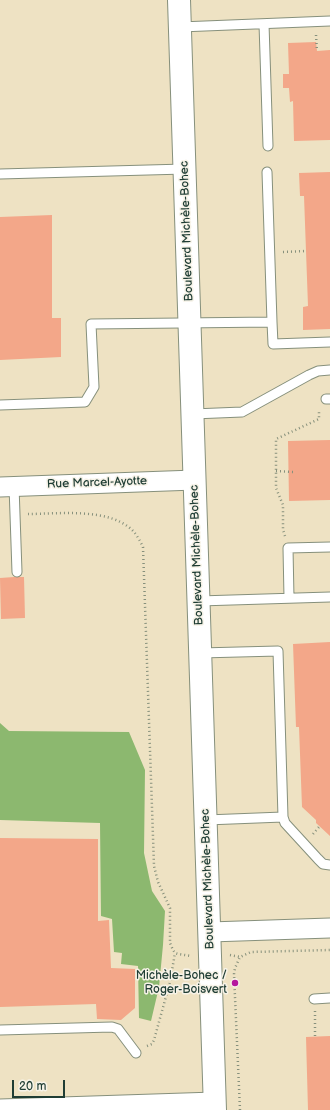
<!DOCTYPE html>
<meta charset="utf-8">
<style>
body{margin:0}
#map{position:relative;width:330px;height:1110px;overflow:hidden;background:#eee2c3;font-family:"Balsamiq Sans",sans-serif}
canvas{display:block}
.scale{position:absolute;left:12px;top:1080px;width:53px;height:18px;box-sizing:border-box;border:2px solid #1f3d34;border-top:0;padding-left:5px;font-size:12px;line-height:14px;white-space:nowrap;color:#1f3d34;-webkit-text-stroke:3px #f7f3e8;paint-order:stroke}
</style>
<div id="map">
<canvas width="330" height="1110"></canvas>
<div class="scale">20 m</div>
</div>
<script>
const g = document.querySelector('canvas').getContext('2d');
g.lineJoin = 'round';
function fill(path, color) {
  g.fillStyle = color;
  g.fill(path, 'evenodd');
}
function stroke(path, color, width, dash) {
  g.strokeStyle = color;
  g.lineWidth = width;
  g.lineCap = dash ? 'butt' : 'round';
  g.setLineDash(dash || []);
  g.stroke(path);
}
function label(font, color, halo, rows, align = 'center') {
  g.font = font + ' "Balsamiq Sans",sans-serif';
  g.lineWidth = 3;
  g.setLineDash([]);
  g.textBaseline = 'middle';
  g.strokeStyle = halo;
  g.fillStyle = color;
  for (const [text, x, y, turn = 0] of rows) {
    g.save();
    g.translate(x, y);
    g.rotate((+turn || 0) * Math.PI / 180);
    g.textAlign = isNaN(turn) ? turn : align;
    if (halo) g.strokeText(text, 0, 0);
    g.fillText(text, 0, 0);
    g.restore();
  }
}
fill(new Path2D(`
 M0 723 9 731 129 732 145 770 144 853 152 891 165 911 163 945 159 987 151 1021 139 1018 138 966 121 964 122 953 114 952 112 919 101 916 100 823 0 820Z`), '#8cb86f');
fill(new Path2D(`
 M316 42 317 51 330 50V140L294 141 293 101 290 102 289 88H283V74H289L288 43Z
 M330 172V329L303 330V307L308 306 304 196H300L299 173Z
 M52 215V318H61V357L0 360V217Z
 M330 440V500L289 501 288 441Z
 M14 577H24L25 618 1 619 0 578Z
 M330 642V836L316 823V820L302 807 299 727H296L293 644Z
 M0 838 98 839V921L109 920 111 968 135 969V1008L121 1020 97 1019 96 1004 0 1007Z
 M330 1036V1110H308L306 1037Z`), '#f3a789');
const lane = new Path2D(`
 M264 24 268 146
 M180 27 330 21
 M0 174 185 169
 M272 322 273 344 330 342
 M326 399H330
 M0 405 85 402 94 387 91 324C151 323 212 323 272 322L267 172
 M193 414 242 412 309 375 318 371 330 370
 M14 486 17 572
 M289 598 288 548 330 547
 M199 601 330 597
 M200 653 278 651 283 817 285 823 318 859 323 864 330 865
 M206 820 283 817
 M314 999 330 998
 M0 1030 112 1027 118 1029 136 1053`);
const street = new Path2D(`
 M0 487 195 480
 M210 932 330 928
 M0 1109 215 1102`);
const secondary = new Path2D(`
 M179 0 215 1110`);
stroke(lane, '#86907c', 11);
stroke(street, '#86907c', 21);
stroke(secondary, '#86907c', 24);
stroke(new Path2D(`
 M316 35 317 51
 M283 252 306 251
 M276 471 294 472
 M28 514C58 514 110 507 133 531 137 535 140 541 143 547L154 866 158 882 170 908V943L173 950 175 953 178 954 191 956
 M285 536 283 530V505L276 488V439L319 419V410
 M313 834 319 827
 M230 955 240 957 251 952 330 950
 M315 1011V1036
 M147 1046 152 1044 154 1040 170 982 175 953
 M240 1110 234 974 235 968 240 957`), '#86907c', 2.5, [1, 3]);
stroke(lane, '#fff', 9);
stroke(street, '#fff', 19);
stroke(secondary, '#fff', 22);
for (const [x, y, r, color] of [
 [235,983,4,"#b5179e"]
]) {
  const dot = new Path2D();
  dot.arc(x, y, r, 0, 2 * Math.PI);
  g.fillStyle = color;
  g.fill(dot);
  stroke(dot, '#f7f3e8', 1.5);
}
label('12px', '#1f3d34', '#f7f3e8', [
 ["Boulevard Michèle-Bohec",187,231,-92],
 ["Rue Marcel-Ayotte",97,483,-2],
 ["Boulevard Michèle-Bohec",197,555,-92],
 ["Boulevard Michèle-Bohec",208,879,-92]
]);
label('12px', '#1f3d34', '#f7f3e8', [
 ["Michèle-Bohec /",227,976],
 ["Roger-Boisvert",227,990]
], 'right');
</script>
